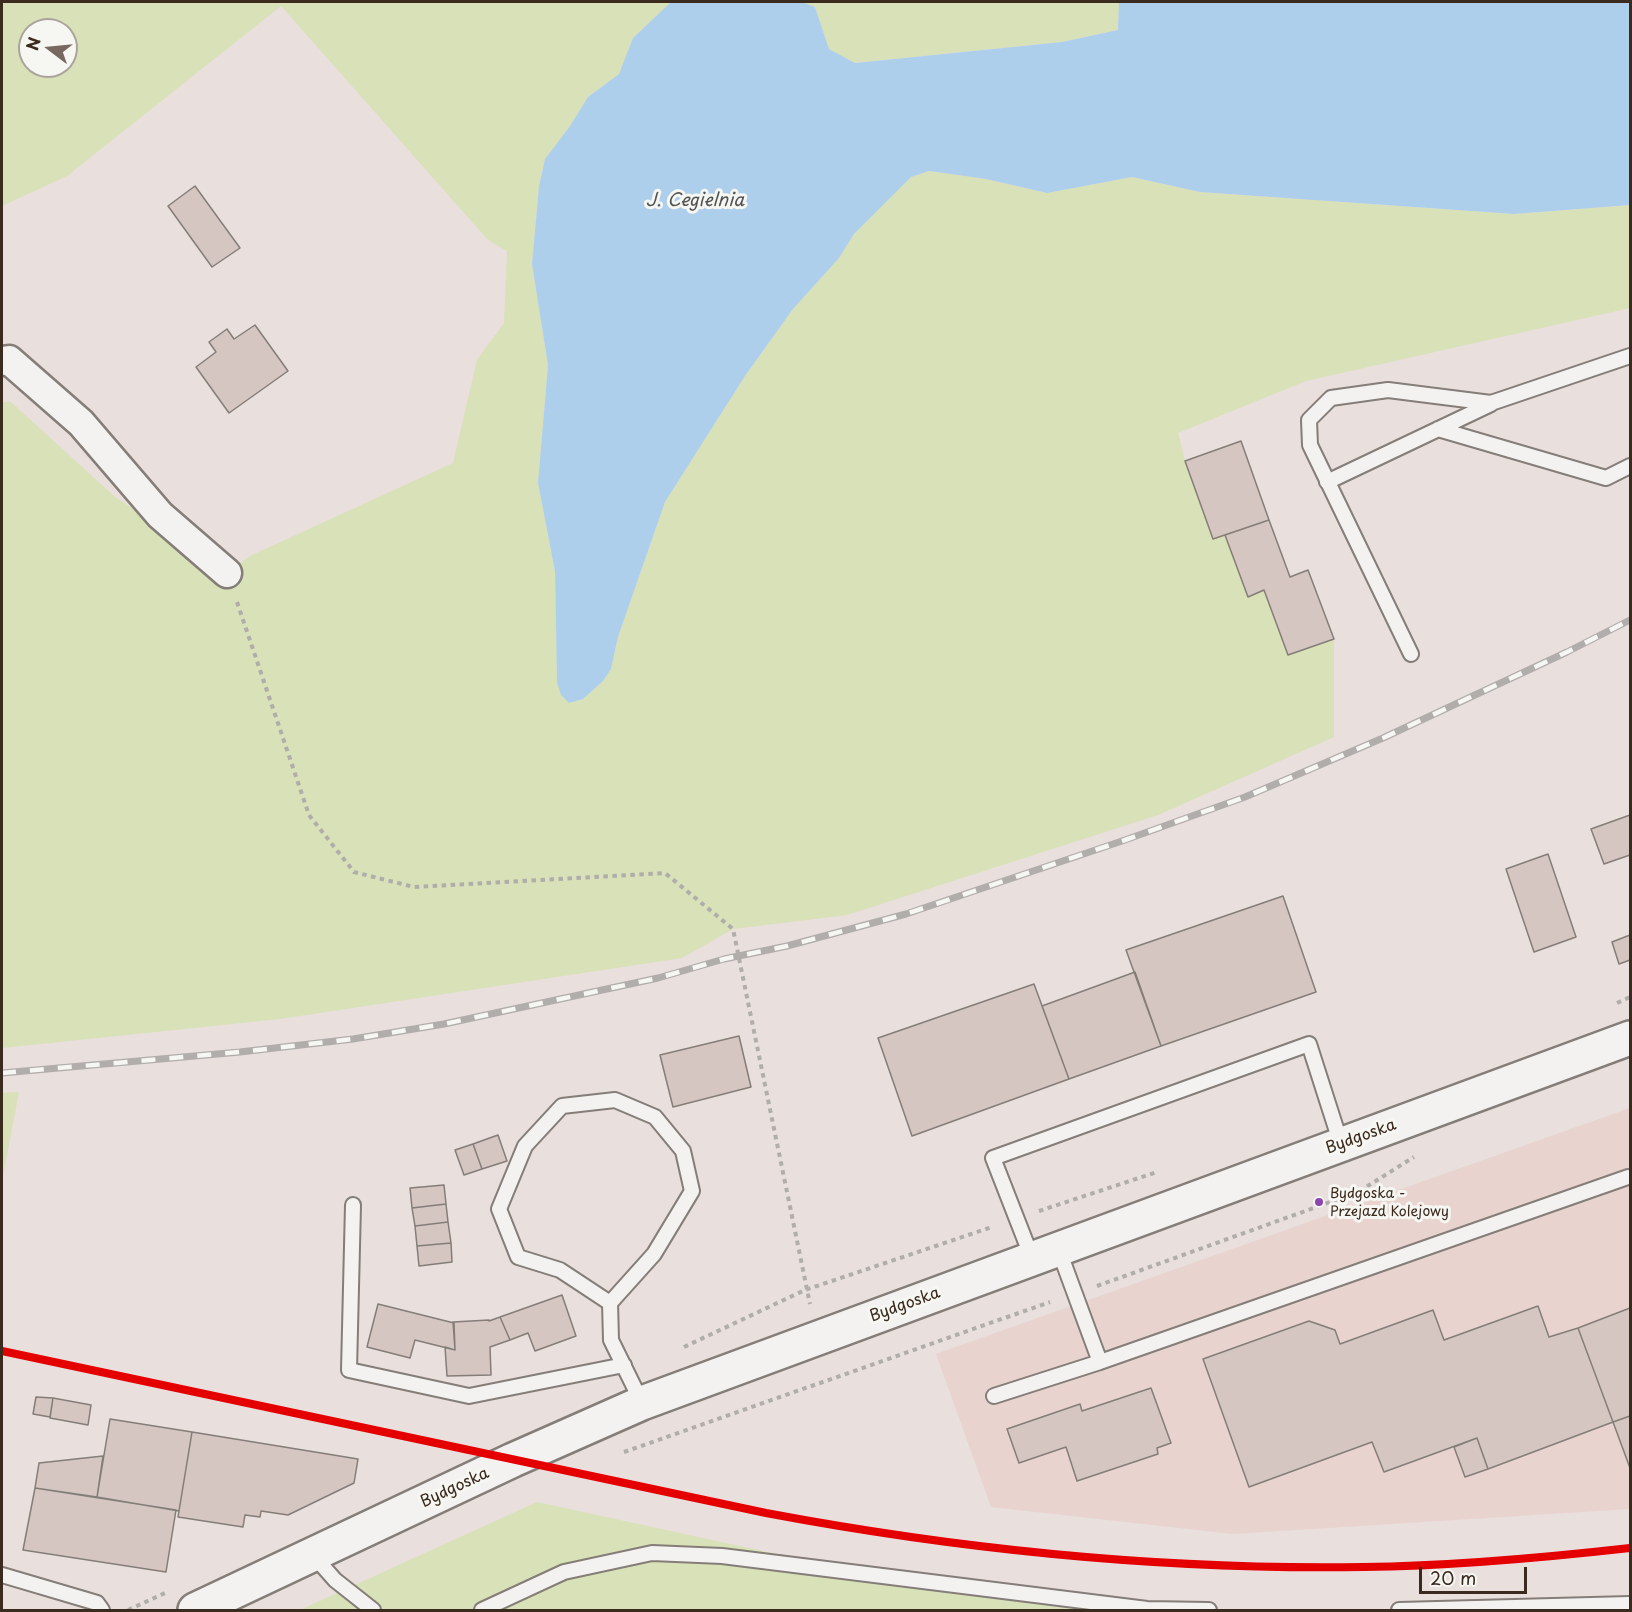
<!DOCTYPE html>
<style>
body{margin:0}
#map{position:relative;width:1632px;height:1612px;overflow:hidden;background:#e9dfdc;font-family:"Playpen Sans",sans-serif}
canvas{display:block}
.frame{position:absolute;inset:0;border:3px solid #3b2a1e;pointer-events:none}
.north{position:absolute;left:18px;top:18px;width:60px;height:60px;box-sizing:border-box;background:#f6f6f2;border:2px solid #aba49d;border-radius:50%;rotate:286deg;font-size:16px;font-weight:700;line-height:24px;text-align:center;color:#3b2a1e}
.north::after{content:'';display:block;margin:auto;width:21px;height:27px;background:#786960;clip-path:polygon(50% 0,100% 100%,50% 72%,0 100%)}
.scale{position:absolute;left:1419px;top:1567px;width:108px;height:27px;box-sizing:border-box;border:3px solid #3b2a1e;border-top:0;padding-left:8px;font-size:18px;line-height:21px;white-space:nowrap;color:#3b2a1e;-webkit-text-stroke:4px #f6f6f2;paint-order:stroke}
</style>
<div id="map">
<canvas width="1632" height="1612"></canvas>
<div class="frame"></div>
<div class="north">N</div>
<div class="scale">20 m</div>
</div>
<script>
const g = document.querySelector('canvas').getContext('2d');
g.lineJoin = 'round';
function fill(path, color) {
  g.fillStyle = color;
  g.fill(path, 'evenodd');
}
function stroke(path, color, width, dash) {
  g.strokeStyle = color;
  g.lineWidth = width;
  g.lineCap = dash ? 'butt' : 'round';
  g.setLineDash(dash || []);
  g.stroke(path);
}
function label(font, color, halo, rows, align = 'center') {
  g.font = font + ' "Playpen Sans",sans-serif';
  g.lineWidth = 6;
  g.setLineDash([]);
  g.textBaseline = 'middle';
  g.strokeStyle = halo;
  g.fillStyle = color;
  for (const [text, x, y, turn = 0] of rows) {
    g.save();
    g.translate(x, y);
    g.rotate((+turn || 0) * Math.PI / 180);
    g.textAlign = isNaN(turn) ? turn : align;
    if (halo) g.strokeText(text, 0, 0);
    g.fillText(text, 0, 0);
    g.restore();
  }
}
fill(new Path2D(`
 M1630 1108V1509L1233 1534 991 1507 936 1354Z`), '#e8d3cf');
fill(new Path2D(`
 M2 2H671L633 38 619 74 588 97 570 126 545 159 539 186 532 264 548 365 538 483 555 571 557 682 569 703 583 699 603 681 611 669 618 637 665 502 745 376 793 309 839 258 854 234 910 177 929 171 986 179 1047 193 1132 177 1200 192 1514 214 1630 205V308L1306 381 1178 433 1185 461 1213 539 1225 535 1248 596 1264 590 1288 655 1334 639V737L1158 815 847 915 733 929 682 958 280 1019 2 1048V402H11L114 496 227 573 250 556 453 463 477 360 504 323 507 251 488 240 281 6 67 176 2 206ZM30 30H66V66H30Z
 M800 2H1119L1118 30 1062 42 855 63 829 49 815 7Z
 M19 1092 2 1181V1093Z
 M537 1502 956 1593 1120 1610H300Z`), '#d8e1b7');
fill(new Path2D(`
 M671 2H802L815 7 829 49 855 63 1062 42 1118 30 1119 2H1630V205L1514 214 1200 192 1132 177 1047 193 986 179 929 171 911 177 854 234 839 258 793 309 745 376 665 502 618 637 611 669 603 681 583 699 569 703 561 695 557 682 555 571 538 483 548 365 532 264 539 186 545 159 570 126 588 97 619 74 633 38Z`), '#aecfeb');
const building = new Path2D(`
 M195 186 240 248 212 267 168 206Z
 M255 325 288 371 229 413 196 367 216 352 209 342 227 329 234 339Z
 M1241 441 1269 520 1213 539 1185 461Z
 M1269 520 1290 577 1308 570 1334 639 1288 655 1264 590 1248 597 1225 535Z
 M1630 815V855L1604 864 1591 829Z
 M1548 854 1576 937 1534 952 1506 869Z
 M1283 896 1316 992 1161 1046 1126 950Z
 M1630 935V960L1619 964 1612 942Z
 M1135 972 1161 1046 1069 1079 1042 1006Z
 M1034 984 1069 1079 912 1136 878 1038Z
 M739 1036 751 1087 673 1107 660 1055Z
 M498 1135 507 1161 482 1169 473 1144Z
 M473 1144 482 1169 464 1175 455 1150Z
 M444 1185 446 1204 412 1208 410 1188Z
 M446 1204 448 1222 415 1226 412 1208Z
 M448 1222 451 1243 417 1246 415 1226Z
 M451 1243 452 1262 419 1266 417 1246Z
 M562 1295 576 1336 535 1351 528 1333 510 1340 500 1317Z
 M378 1304 454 1323 455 1350 415 1340 410 1358 367 1347Z
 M1538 1306 1549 1337 1578 1328 1613 1422 1488 1469 1477 1438 1384 1472 1372 1442 1249 1487 1203 1359 1309 1321 1335 1330 1340 1344 1433 1310 1444 1340Z
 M1630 1308V1416L1613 1422 1578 1328Z
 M500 1317 510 1340 490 1347 491 1375 447 1376 445 1347 455 1350 453 1322 489 1320V1321Z
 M1151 1388 1171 1443 1157 1448 1158 1454 1077 1481 1066 1447 1019 1463 1007 1429 1080 1404 1082 1411Z
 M36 1397 53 1398 50 1417 33 1414Z
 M53 1398 91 1405 88 1425 50 1418Z
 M1630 1416V1468L1613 1422Z
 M110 1419 192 1432 179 1511 97 1497Z
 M192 1432 358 1459 354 1483 288 1515 261 1511 260 1517 245 1515 243 1527 178 1517Z
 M1477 1438 1488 1469 1465 1477 1454 1447Z
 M103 1456 97 1497 35 1488 39 1463Z
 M35 1488 176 1510 166 1572 23 1550Z`);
fill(building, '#d5c6c2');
stroke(building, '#847d78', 1.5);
const lane = new Path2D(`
 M1438 429 1606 478 1630 466
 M1327 482 1491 404
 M1411 654 1310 445 1309 420 1331 398 1388 390 1491 403 1630 356
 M353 1205 349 1370 469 1396 624 1365
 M1058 1248 1100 1362
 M1032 1258 993 1158 1309 1044 1341 1144
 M610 1303 560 1270 518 1257 499 1209 525 1146 562 1106 615 1100 655 1117 683 1151 692 1191 654 1254 610 1303 611 1340 642 1403
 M994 1396 1100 1362 1628 1177
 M313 1555 335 1580 373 1610
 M2 1575 97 1603 102 1610
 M482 1610 564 1572 652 1553 722 1556 1147 1609 1209 1610
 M1399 1610 1630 1604`);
const street = new Path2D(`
 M2 361 9 360 81 423 160 515 227 573`);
const secondary = new Path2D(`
 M195 1610 513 1460 642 1403 1630 1038`);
stroke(lane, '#847d78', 18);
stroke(street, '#847d78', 33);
stroke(secondary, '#847d78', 38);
stroke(new Path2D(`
 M237 602 309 815 354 872 414 887 665 873 733 929 810 1304
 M1617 1003 1630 997
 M1039 1211 1157 1172
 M1097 1286 1358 1192 1414 1157
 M684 1347 805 1290 992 1227
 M624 1452 1050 1302
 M128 1610 165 1593`), '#b0adab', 4, [4.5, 4.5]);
stroke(lane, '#f3f2f0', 14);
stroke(street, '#f3f2f0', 28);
stroke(secondary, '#f3f2f0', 33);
const rail = new Path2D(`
 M2 1073 240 1052 353 1039 444 1024 658 978 724 959 787 946 906 914 1125 840 1245 797 1383 738 1567 652 1630 620`);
stroke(rail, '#b0adab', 7);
stroke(rail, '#f6f6f2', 4.5, [14]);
stroke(new Path2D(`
 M2 1351 766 1513C963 1550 1162 1570 1363 1567 1452 1566 1541 1558 1630 1548`), '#e50000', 8);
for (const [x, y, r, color] of [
 [1319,1202,5,"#8e44ad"]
]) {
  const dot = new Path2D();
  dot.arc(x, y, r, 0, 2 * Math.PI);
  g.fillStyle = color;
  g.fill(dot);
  stroke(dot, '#f6f6f2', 2);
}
label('14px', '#3b2a1e', '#f6f6f2', [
 ["Bydgoska -",1330,1194],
 ["Przejazd Kolejowy",1330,1212]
], 'left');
label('16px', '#3b2a1e', '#f6f6f2', [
 ["Bydgoska",1361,1137,-20],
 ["Bydgoska",905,1305,-20],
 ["Bydgoska",455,1488,-25]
]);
label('italic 18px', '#515253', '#f6f6f2', [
 ["J. Cegielnia",695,201]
]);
</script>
